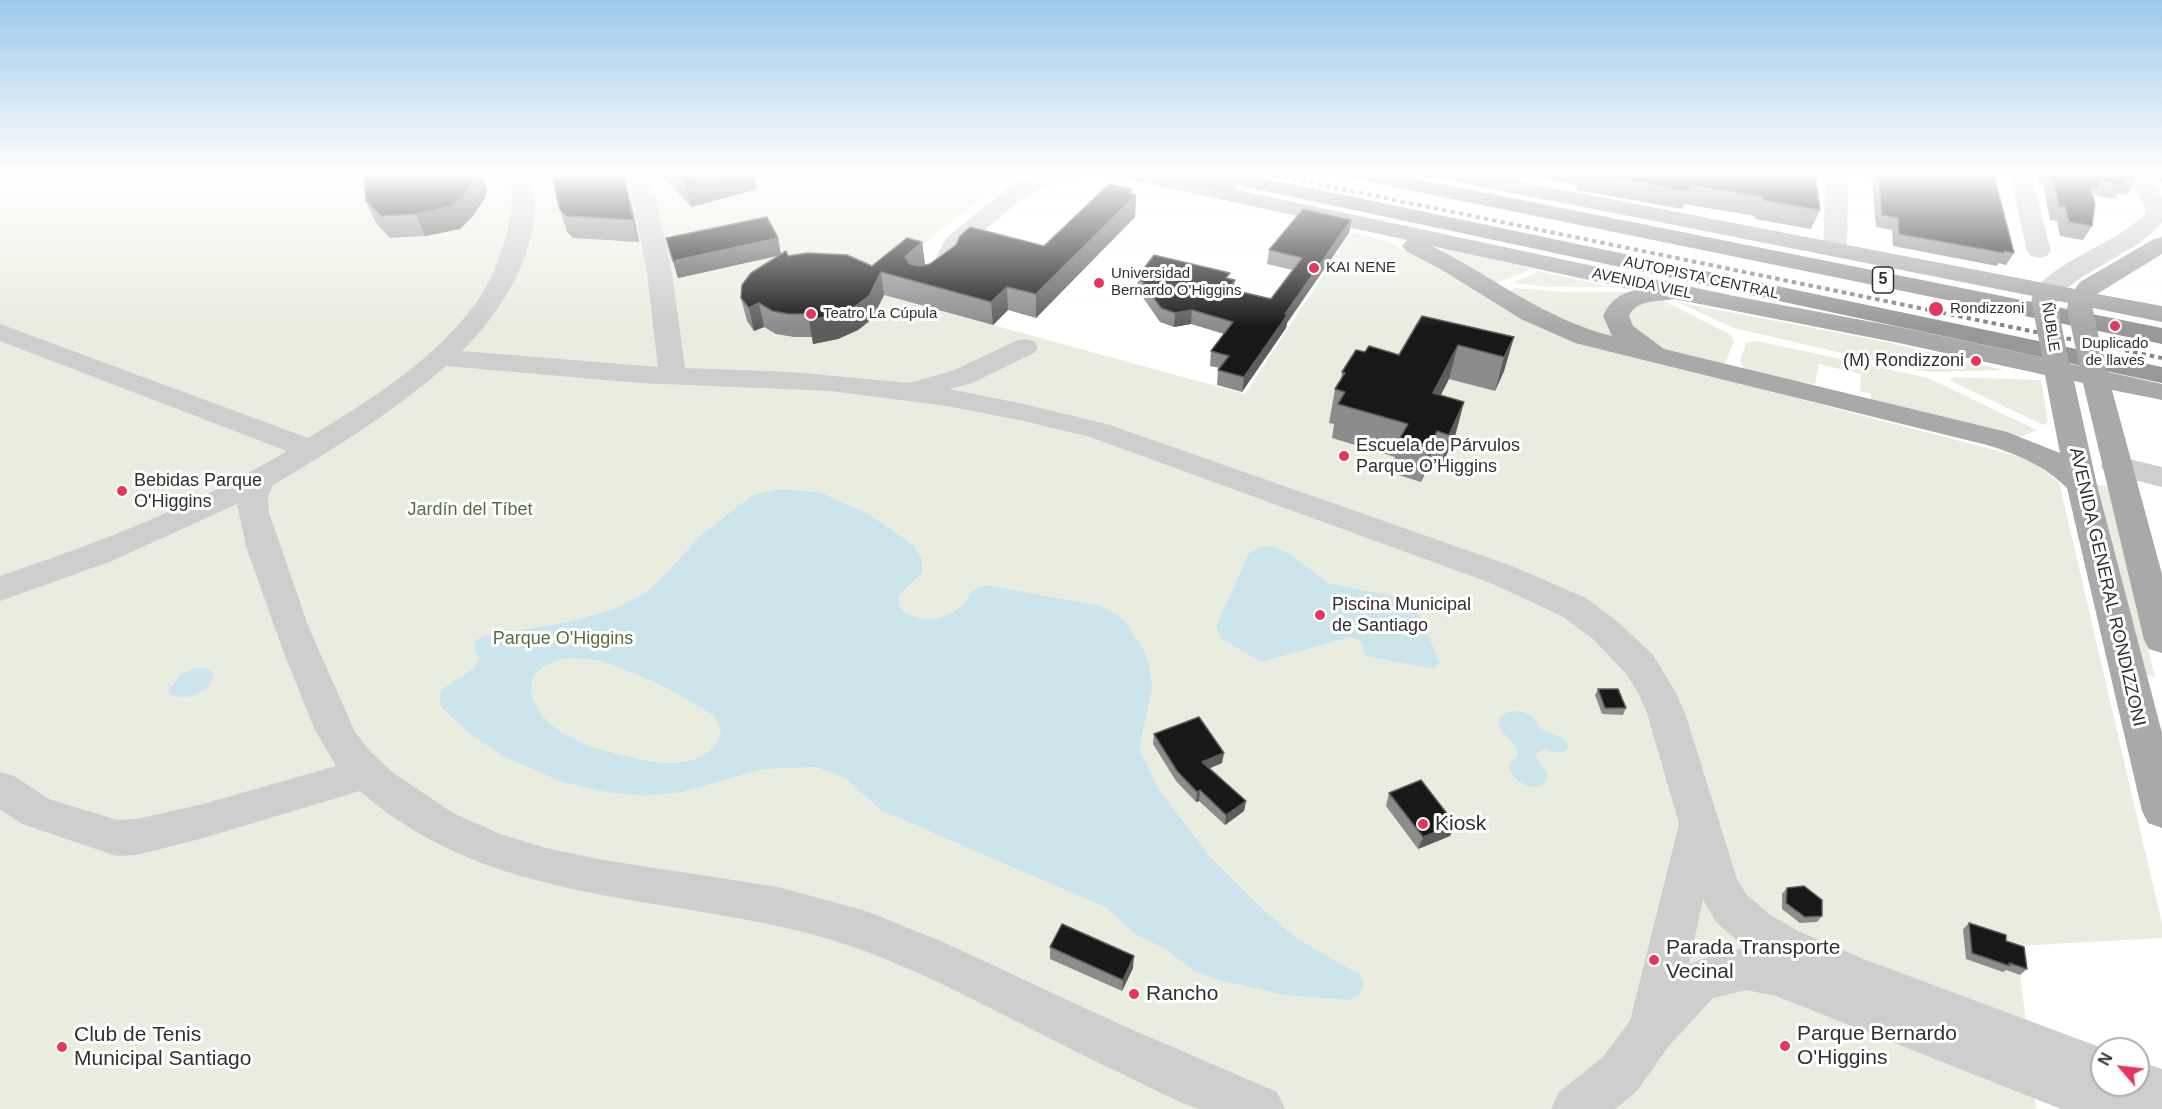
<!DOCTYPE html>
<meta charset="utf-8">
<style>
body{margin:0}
#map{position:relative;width:2162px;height:1109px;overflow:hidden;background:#fff;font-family:Arial,sans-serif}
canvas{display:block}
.north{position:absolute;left:2090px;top:1037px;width:60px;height:60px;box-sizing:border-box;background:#fff;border:2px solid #adadad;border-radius:50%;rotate:298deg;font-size:16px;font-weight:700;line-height:24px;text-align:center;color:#313131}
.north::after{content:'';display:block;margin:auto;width:21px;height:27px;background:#e4375c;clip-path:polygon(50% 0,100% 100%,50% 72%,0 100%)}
</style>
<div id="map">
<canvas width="2162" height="1109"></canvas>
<div class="north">N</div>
</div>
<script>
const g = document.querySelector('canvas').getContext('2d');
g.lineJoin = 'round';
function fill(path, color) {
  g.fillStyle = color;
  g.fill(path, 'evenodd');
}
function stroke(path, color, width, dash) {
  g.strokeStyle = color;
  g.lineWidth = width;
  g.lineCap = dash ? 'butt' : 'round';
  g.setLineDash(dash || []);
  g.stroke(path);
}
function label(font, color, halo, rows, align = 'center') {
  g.font = font + ' Arial,sans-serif';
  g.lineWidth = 6;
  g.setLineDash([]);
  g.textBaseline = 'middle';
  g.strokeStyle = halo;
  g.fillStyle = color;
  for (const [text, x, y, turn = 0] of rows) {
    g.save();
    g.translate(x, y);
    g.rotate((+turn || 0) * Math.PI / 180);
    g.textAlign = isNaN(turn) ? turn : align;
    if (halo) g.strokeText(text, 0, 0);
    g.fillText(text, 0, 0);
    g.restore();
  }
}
fill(new Path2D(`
 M0 172H1013L879 280 883 295 1245 394 1351 232 1384 240 1426 259 1603 348 2029 459 2059 482 2162 924V938L2017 946 2036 1109H0Z
 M1443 248H1447L1533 269 1496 283 1443 252Z
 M1539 271 1612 287H1551L1512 283Z
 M1515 288 1568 292H1633L1611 338 1557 320 1510 290Z
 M1660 299 1731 335 1734 342 1725 363 1720 365 1660 349 1637 337 1626 311 1636 304Z
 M1677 302 1886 342 2004 370 1933 372 1907 368 1734 328Z
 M1757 341 1928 378 2037 430 2020 437 1871 400V394L1860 391 1861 374 1819 364 1815 384 1780 379 1743 368 1740 361 1746 343Z
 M1954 377 2041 380 2048 422 2043 425 1953 382 1950 379Z
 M2092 483 2109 487 2155 677 2137 672Z`), '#e9eddf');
fill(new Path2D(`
 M778 489 819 492 867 513 913 545 922 559V573L899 595V606C916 626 948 622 965 602 969 597 970 591 977 588 981 586 986 586 990 586L1098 605 1116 614 1125 621 1145 652 1150 668 1152 689 1139 748 1159 790 1211 858 1256 903 1296 938 1360 975 1364 984 1360 994 1349 1000 1284 995 1219 980 1194 971 1164 948 1136 935 1107 908 881 810 845 778 817 767 763 769 682 792 643 796 606 792 562 782 502 756 467 731 441 707 439 694C451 679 473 675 480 658L475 651V641L484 636 569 622 614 609 645 593 666 574 701 535 753 495ZM572 658C583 659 593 659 604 662 626 668 704 703 717 720 721 727 722 734 718 741 699 769 663 765 635 758 613 753 589 748 570 737 527 715 509 665 572 658Z
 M1273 546 1290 554 1328 583 1412 600 1440 662 1434 668H1428L1366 656 1360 641 1351 637 1261 662 1222 639 1216 627 1249 553 1259 547Z
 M195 668C203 668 210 667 214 675 210 692 185 703 170 694L169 690 180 675Z
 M1511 711C1540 712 1530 723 1547 732 1556 737 1565 734 1568 748 1563 756 1553 752 1545 749L1537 753 1536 757 1548 774C1544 807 1490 769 1517 758L1519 752C1513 738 1482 722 1511 711Z`), '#cce5ed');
fill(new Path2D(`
 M509 172H531C548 237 507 307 462 351L658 367 647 273 628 172H650L672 273 685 368 792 372 909 383 952 371 1016 341 1025 339 1034 341 1038 347 1034 353 972 383 949 389 1024 404 1110 425 1512 566 1586 598 1618 622 1653 655 1675 691 1685 713 1737 879 1746 894 1769 914 1798 931 1866 960 2105 1049H2102V1085H2138V1061L2162 1069V1109H2061L1776 996 1746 990 1713 998 1668 1047 1637 1091 1615 1109H1551L1559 1092 1603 1057 1630 1021 1679 824 1647 713 1639 695 1627 675 1594 640 1562 616 1488 582 1090 437 1024 421 947 406 831 391 640 383 446 366C393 412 333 450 273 485L268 497 269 513 309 628 355 732 370 751 392 772 453 813 500 834 546 848 603 860 778 887 866 911 943 942 1117 1023 1277 1092 1285 1109C1264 1109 1218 1109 1200 1109 1175 1102 1142 1083 1118 1072 1033 1032 950 983 862 950 694 889 503 917 360 791L203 838 137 855 117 856 22 824 0 809V772L14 776 49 799 117 820 137 819 203 804 336 766 314 728 282 648 246 546 237 504 112 561 0 601V576C98 543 197 505 287 451L0 341V324L308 438C370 400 442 356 482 294 491 280 497 264 502 248 511 223 515 198 509 172ZM1703 900 1716 922 1746 948 1723 952 1689 964Z
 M1045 172H1080L1077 177 1048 185 1027 195 964 247 956 266 931 285 922 287 913 285 910 280 936 258 945 239 1011 185Z
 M1502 172H1524L1518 191 1510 193 1502 191 1499 186Z
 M1826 172H1848L1847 250 1843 255 1835 257 1827 255 1823 250Z
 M2009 172H2031L2051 251 2047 256 2039 258 2031 256 2027 251Z
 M2129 172H2147L2149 175 2162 198V223L2140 243 2082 277 2056 296 2047 299 2038 296 2034 291C2055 261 2115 244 2145 214V207L2127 175Z
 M2116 456 2162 467V487L2105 473 2101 466 2105 459Z`), '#cecece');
fill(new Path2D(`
 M1112 172H1153L1734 296 1899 327 2045 358 2056 354 2066 356 2070 364 2081 366 2083 363 2093 361 2103 363 2108 372 2162 384V400L2112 390 2162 574V653L2149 649 2144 640 2083 383 2074 381 2097 485 2162 733V828L2148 823 2142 811 2067 488C2045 466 2017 454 1987 445L1575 343 1521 319 1442 270 1406 251 1402 246 1407 240 1123 178 1115 177ZM1432 246 1635 290C1619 294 1610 301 1603 316L1612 336C1546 320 1492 276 1432 246ZM1674 299 1899 343 2045 375 2060 453 2007 432 1664 349 1633 326 1629 316C1636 299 1659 302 1674 299Z
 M1426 172H1470L2075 289 2080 282 2154 239 2162 237V254L2097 294 2162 306V322L2093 308 2089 314 2080 317 2071 314 2067 309 2068 303 1437 178 1429 177Z
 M2149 172H2162V182L2154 180Z`), '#a9a9a9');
fill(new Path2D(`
 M1125 172H1235L2162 367V383L1237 185 1235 189 1227 191 1136 178 1128 177Z
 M1339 172H1382L2162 328V344L1350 178 1342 177Z`), '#989898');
stroke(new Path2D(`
 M1259 172 2162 358`), '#868686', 4, [4.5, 4]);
stroke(new Path2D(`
 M2044 301 2056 362
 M2080 309 2093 369`), '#a9a9a9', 25);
fill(new Path2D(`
 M659 172H753L757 189 691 207Z
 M924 172H957L949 178Z
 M1525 172H1815L1820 210 1811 229 1755 219V216L1684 204 1682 209 1577 190 1578 186 1554 181 1555 180 1526 175Z
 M1871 172H2002L1997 180H1995L2014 253 2006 265 1998 263 1997 266 1893 246 1892 230 1876 227Z
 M2035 172H2131L2135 181 2127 195 2118 193 2115 199 2093 195 2092 226 2083 240 2060 236 2057 221 2050 220 2043 185H2039Z
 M487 190 485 198 472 217 460 229 425 236 390 238 376 223 366 201Z
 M1131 194 1136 195 1135 217 1036 318 1008 310 993 325 884 295 872 319 858 330 838 339 813 344 812 337H794L776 334 764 327 754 331 747 321 741 298 777 256 678 278 666 238H778L781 254 788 256 872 266 922 242 925 265 924 266 1044 246Z
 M632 207 639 242 573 238 567 232 560 210Z
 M1351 220 1349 233 1287 323 1286 328 1242 392 1217 385 1218 370 1220 368 1210 366 1211 351 1224 334 1191 324 1174 327 1160 322 1137 289 1138 276 1230 279 1234 290 1271 299 1293 270 1267 264 1269 250Z
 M1422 316 1514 337 1504 371 1495 391 1449 379 1441 395 1464 402 1455 436 1440 469 1428 466 1421 482 1392 473 1395 457 1332 438 1334 424 1329 423 1335 389 1341 380 1342 372 1356 350 1365 352 1369 346 1399 355Z
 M1598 689 1626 708 1623 715 1602 714 1595 695Z
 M1154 734 1222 763 1210 768 1246 801 1244 811 1225 825 1199 801 1196 802 1176 781 1153 744Z
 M1389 793 1455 824 1450 836 1418 849 1386 806Z
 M1787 888 1822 916 1817 922 1800 923 1782 909V894Z
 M1969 923 2006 941 2027 969 2020 975 2006 970 2003 972 1966 959 1963 929Z
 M1050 947 1133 968 1122 991 1050 959Z`), '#8c8c8c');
fill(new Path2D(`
 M478 172H482L487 190 485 198 472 217 460 229 425 236 416 214Z
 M738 172H753L757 189 691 207 686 185Z
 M949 172H957L949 178Z
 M626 185 632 207 639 242 633 220Z
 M1132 189 1131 200 1136 195 1135 217 1036 318V294Z
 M1351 220 1349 233 1287 323 1286 328 1242 392 1244 377 1285 314Z
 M778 238 781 255 678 278 673 261Z
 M922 242 925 265 908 280 905 257Z
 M881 272 884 295 872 319 858 330 838 339 813 344 809 320Z
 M1235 280 1233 294 1229 289Z
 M1007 287 1008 310 993 325 991 302Z
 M759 303 764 327 754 331 749 308Z
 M1192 310 1191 324 1174 327 1175 313Z
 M1514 337 1504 371 1495 391 1504 357Z
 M1458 345 1449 379 1424 427 1433 393Z
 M1464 402 1455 436 1440 469 1449 435Z
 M1437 431 1428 466 1421 482 1430 447Z
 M1224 753 1222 763 1201 772 1202 762Z
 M1200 790 1199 801 1196 802 1197 792Z
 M1246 801 1244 811 1225 825 1226 815Z
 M1455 824 1450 836 1418 849 1423 837Z
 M1134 956 1133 968 1122 991 1123 980Z`), '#5d5d5d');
const building = new Path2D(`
 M365 172H478L477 177 464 196 451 207 416 214 381 216 366 201 364 176Z
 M551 172H623L626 185 633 220 566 216 560 210Z
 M673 172H738L686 185Z
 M1585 172H1815L1820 210 1763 200V197L1690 185 1689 191Z
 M1878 172H1993L2014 253 2004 251V253L1899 234 1898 218 1882 215Z
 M2051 172H2131L2135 181 2121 179 2123 185 2099 181 2098 188 2090 187 2095 203 2092 226 2069 222 2065 207 2059 206Z
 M1109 184 1132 189 1128 193 1136 195 1036 294 1007 287 991 302 881 272 869 296 854 307 834 315 809 320 807 314H789L772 311 759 303 749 308 741 298 742 285 751 273 786 251 788 256 807 253 847 255 872 266 907 238 922 242 905 257 910 264 920 266 930 264 956 245 960 236 970 227 1044 246Z
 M1303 209 1351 220 1285 314H1288L1244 377 1218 370 1229 356 1211 351 1233 322 1192 310 1175 313 1161 308 1138 276 1154 255 1230 273 1226 278 1235 280 1229 289 1271 299 1302 258 1269 250Z
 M767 217 778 238 673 261 666 238Z
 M1422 316 1514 337 1504 357 1458 345 1433 393 1464 402 1449 435 1437 431 1430 447 1400 438 1408 424 1338 404 1345 392 1335 389 1345 373 1342 372 1356 350 1365 352 1369 346 1399 355Z
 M1598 689H1618L1626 708H1605Z
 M1199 717 1224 753 1202 762 1246 801 1226 815 1200 790 1197 792 1177 771 1154 734Z
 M1421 780 1455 824 1423 837 1389 793Z
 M1804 886 1822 900V916L1805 917 1786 903 1787 888Z
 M1969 923 2006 935V941L2024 947 2027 969 2009 963 2010 966 1972 953Z
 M1062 924 1134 956 1123 980 1050 947Z`);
fill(building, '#181818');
stroke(building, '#5d5d5d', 1.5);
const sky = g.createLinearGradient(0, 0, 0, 327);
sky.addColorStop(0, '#9dc8ea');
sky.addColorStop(0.53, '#fff');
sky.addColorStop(1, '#ffffff00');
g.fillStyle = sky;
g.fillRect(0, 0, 2162, 327);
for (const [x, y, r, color] of [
 [1314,268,6,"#e4375c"],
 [1099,283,6,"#e4375c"],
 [1936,309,8,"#e4375c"],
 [811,314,6,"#e4375c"],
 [2115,326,6,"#e4375c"],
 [1976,361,6,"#e4375c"],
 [1344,456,6,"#e4375c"],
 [122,491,6,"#e4375c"],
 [1320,615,6,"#e4375c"],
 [1423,824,6,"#e4375c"],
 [1654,960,6,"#e4375c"],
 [1134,994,6,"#e4375c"],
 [1785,1046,6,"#e4375c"],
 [62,1047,6,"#e4375c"]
]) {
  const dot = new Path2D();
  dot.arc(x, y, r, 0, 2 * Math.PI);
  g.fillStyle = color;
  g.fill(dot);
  stroke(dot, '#fff', 2);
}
label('15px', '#313131', '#fff', [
 ["KAI NENE",1326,268],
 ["Universidad",1111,274],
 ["Bernardo O'Higgins",1111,291],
 ["Rondizzoni",1950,309],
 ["Teatro La Cúpula",823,314],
 ["Duplicado",2115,344,"center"],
 ["de llaves",2115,361,"center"]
], 'left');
label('15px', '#313131', '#fff', [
 ["AUTOPISTA CENTRAL",1701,278,12],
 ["AVENIDA VIEL",1642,284,12],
 ["ÑUBLE",2050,327,81]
]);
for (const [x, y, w] of [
 [1883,280,21]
]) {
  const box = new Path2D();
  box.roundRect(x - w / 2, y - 13, w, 26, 4.5);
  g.fillStyle = '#fff';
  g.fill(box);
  stroke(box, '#313131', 1.5);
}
label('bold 16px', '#313131', null, [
 ["5",1883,280]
]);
label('18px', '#313131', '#fff', [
 ["(M) Rondizzoni",1964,361,"right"],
 ["Escuela de Párvulos",1356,446],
 ["Parque O’Higgins",1356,467],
 ["Bebidas Parque",134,481],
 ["O'Higgins",134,502],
 ["Piscina Municipal",1332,605],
 ["de Santiago",1332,626]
], 'left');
label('18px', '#5a6d3e', '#fff', [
 ["Jardín del Tíbet",470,510],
 ["Parque O'Higgins",563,639]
]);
label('18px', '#313131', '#fff', [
 ["AVENIDA GENERAL RONDIZZONI",2107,587,77]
]);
label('21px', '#313131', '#fff', [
 ["Kiosk",1435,824],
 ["Parada Transporte",1666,948],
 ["Vecinal",1666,972],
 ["Rancho",1146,994],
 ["Parque Bernardo",1797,1034],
 ["O'Higgins",1797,1058],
 ["Club de Tenis",74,1035],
 ["Municipal Santiago",74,1059]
], 'left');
</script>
